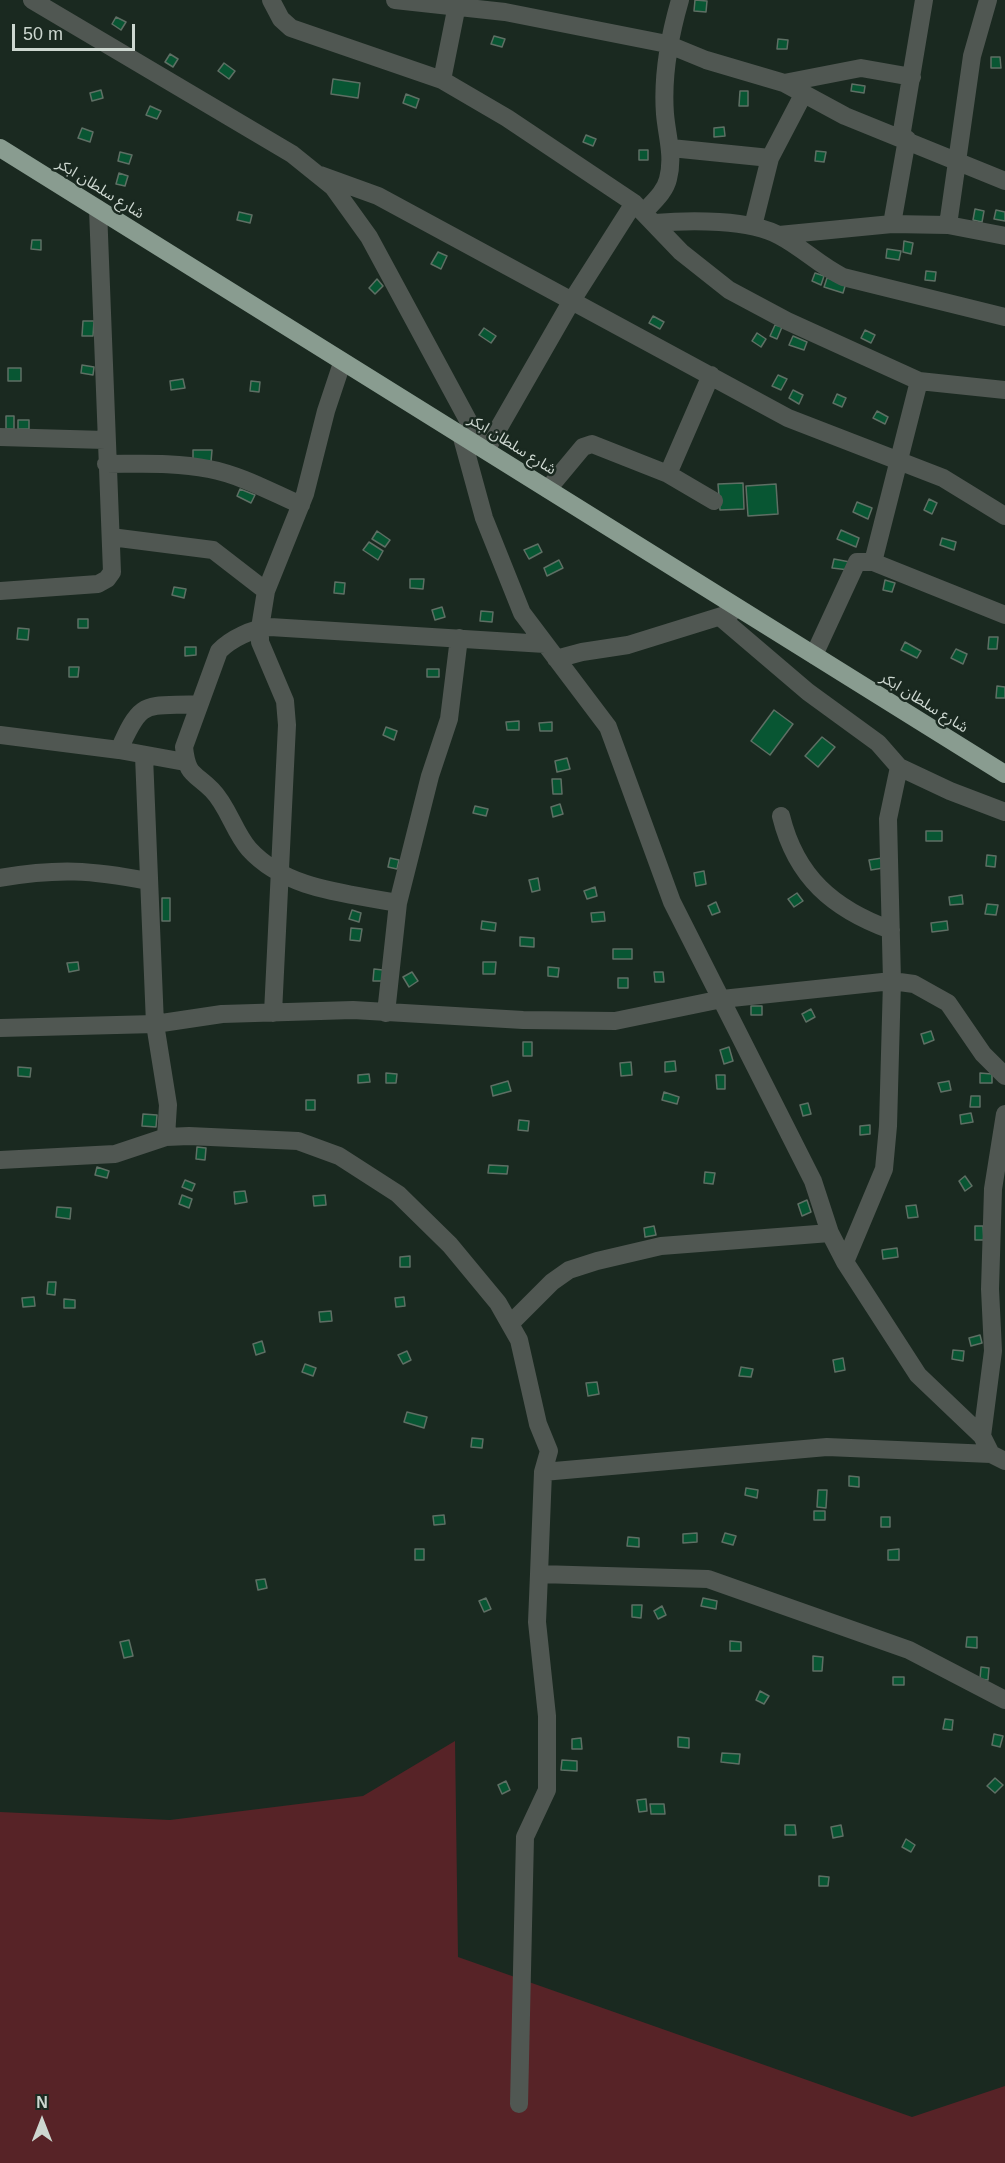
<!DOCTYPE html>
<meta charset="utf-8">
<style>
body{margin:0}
#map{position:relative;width:1005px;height:2163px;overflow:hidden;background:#1a2920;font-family:Arial,sans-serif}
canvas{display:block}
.north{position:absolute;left:12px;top:2091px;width:60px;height:60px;-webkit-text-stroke:4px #1a2920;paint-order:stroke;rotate:0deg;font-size:16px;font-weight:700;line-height:24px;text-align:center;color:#cdd7d0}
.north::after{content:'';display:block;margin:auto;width:21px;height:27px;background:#cdd7d0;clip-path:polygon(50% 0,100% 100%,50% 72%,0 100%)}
.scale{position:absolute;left:12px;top:24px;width:123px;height:27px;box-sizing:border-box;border:3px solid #cdd7d0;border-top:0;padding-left:8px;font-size:18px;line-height:21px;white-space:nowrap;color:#cdd7d0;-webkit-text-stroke:4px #1a2920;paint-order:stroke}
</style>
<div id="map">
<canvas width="1005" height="2163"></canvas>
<div class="north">N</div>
<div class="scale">50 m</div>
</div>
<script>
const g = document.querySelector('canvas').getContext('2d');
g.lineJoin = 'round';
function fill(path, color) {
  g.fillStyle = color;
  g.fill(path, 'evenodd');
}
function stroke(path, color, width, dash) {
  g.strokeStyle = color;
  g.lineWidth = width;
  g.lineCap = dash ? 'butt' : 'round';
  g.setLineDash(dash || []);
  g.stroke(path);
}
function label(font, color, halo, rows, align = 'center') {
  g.font = font + ' Arial,"Noto Sans Arabic",sans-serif';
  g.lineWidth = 5;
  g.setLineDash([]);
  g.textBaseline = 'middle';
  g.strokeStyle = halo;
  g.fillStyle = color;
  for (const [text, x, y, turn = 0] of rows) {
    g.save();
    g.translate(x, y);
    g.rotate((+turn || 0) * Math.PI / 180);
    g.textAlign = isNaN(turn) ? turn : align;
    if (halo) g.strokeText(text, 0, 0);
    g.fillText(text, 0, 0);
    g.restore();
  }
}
fill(new Path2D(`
 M455 1741 458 1957 912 2117 1005 2086V2163H0V1812L170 1820 363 1796Z`), '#572327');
const building = new Path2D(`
 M695 0 707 1 706 12 694 11Z
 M116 17 126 22 121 30 112 24Z
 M494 36 505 39 502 47 491 44Z
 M778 39 788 40 787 49H777Z
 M170 54 178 59 173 67 165 62Z
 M991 57H1000L1001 68H991Z
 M224 63 235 71 229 79 218 71Z
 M333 79 360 83 358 98 331 94Z
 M852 84 865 86 864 93 851 91Z
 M101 90 103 98 92 101 90 93Z
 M740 91H748V106H739Z
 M406 94 419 99 416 108 403 103Z
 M150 106 161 111 157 119 146 115Z
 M724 127 725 136 714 137V128Z
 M82 128 93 132 90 142 78 138Z
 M586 135 596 139 593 146 583 142Z
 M639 150H648V160H639Z
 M816 151 826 152 824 162 815 161Z
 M120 152 132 155 129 164 118 161Z
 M119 173 128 176 125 186 116 184Z
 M975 209 984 211 982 222 973 220Z
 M996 210 1005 212V221L994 219Z
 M239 212 252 215 250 223 237 220Z
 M32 240H41V250L31 249Z
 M904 241 913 243 911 254 903 252Z
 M887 249 901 251 899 260 886 258Z
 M438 252 447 256 441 269 431 264Z
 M926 271 936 272 935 281 925 280Z
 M815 273 824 276 821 285 812 281Z
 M827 278 846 283 843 293 824 287Z
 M377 279 383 286 375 294 369 288Z
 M653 316 664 322 660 329 649 323Z
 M83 321H94L93 336H82Z
 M775 325 782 327 777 339 770 336Z
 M484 328 496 336 491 343 479 335Z
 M865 330 875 335 871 343 861 338Z
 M757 333 766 339 761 347 752 341Z
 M793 336 807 342 804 350 789 345Z
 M82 365 94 367 93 375 81 373Z
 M8 368H21V381H8Z
 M778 375 787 379 781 390 772 386Z
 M183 379 185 388 171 390 170 381Z
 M251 381 260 382 259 392 250 391Z
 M793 390 803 395 799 404 789 398Z
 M837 394 846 398 842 407 833 403Z
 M877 411 888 417 885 424 873 418Z
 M6 416H14V429H6Z
 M18 420H29V429H18Z
 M193 450H212L211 462H193Z
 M743 483 744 509 720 510 718 484Z
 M776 484 778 514 748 516 746 486Z
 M240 489 255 495 251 503 237 496Z
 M929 499 937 503 932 514 924 510Z
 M857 502 872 508 868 519 853 512Z
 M841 530 859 538 856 547 837 539Z
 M377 531 390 540 385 547 372 539Z
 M942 538 956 542 954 550 940 545Z
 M369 542 383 551 378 560 363 550Z
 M538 544 542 552 529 559 524 550Z
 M834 559 850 562 849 570 832 568Z
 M559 560 563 568 547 576 544 568Z
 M410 579H424L423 589 410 588Z
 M885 580 895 583 892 592 883 590Z
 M335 582 345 583 344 594 334 593Z
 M174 587 186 589 184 598 172 595Z
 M442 607 445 617 435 620 432 610Z
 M481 611 493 612 492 622 480 621Z
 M78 619H88V628H78Z
 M18 628 29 629 28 640 17 639Z
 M989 637H998L997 649H988Z
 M905 642 921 651 917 658 901 650Z
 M185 647H196V655L185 656Z
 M956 649 967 654 963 664 951 658Z
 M69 667H79L78 677H69Z
 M427 669H439V677H427Z
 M997 686 1005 687V698H996Z
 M774 710 793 724 770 755 751 741Z
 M519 721V730H507L506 722Z
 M552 722V731H540L539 723Z
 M386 727 397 731 394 740 383 735Z
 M822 737 835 747 818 767 805 756Z
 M567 758 570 769 557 772 555 761Z
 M552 779H561L562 794H553Z
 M560 804 563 814 553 817 551 807Z
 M475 806 488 809 486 816 473 813Z
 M926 831H942V841H926Z
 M987 855 996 856 995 867 986 866Z
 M390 858 399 860 397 869 388 867Z
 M882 858 883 868 871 870 869 860Z
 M704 871 706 884 696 886 694 873Z
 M538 878 540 890 532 892 529 880Z
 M595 887 597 896 587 899 584 891Z
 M797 893 803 901 794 907 788 899Z
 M962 895 963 904 950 905 949 897Z
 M162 898H170V921H162Z
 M716 902 720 912 712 915 708 906Z
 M987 904 998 905 996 915 985 914Z
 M352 910 361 913 359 922 349 919Z
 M604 912 605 921 592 922 591 913Z
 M482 921 496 923 495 931 481 929Z
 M947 921 948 930 932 932 931 923Z
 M351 928 362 929 360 941 350 940Z
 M520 937 534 938V947L520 946Z
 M613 949H632V959H613Z
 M78 962 79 970 69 972 67 963Z
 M483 962H496L495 974H483Z
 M548 967 559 968 558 977 548 976Z
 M374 969 383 970 382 981H373Z
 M412 972 418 981 409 987 403 977Z
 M654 972H663L664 982H655Z
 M618 978H628V988H618Z
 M751 1006H762V1015H751Z
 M811 1009 815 1017 806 1022 802 1014Z
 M931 1031 934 1040 924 1044 921 1034Z
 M523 1042H532V1056H523Z
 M729 1047 733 1061 724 1064 720 1050Z
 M675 1061 676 1071 665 1072V1062Z
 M631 1062 632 1075 621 1076 620 1063Z
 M18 1067 31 1068 30 1077 18 1076Z
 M386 1073 397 1074 396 1083H386Z
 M980 1073 992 1074V1083H980Z
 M369 1074 370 1082 358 1083V1075Z
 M716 1075H725V1089H717Z
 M508 1081 511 1091 493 1096 491 1086Z
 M949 1081 951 1090 941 1092 938 1083Z
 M664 1092 679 1097 677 1104 662 1100Z
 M971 1096H980V1107H970Z
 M306 1100H315V1110H306Z
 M808 1103 811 1114 803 1116 800 1105Z
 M971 1113 973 1122 961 1124 960 1115Z
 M143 1114 157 1115 156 1127 142 1126Z
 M519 1120 529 1121 528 1131 518 1130Z
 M870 1125V1134L860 1135V1126Z
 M197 1147 206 1148 205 1160 196 1159Z
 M489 1165 508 1166 507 1174 488 1173Z
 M97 1167 109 1171 107 1178 95 1175Z
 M705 1172 715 1173 713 1184 704 1183Z
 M965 1176 972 1186 965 1191 959 1181Z
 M185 1180 195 1184 192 1191 182 1187Z
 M245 1191 247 1202 235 1204 234 1192Z
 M182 1195 192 1199 189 1208 179 1204Z
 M325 1195 326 1205 314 1206 313 1196Z
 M807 1200 811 1212 802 1216 798 1204Z
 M916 1205 918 1217 908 1218 906 1206Z
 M57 1207 71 1208 70 1219 56 1217Z
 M654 1226 656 1235 645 1237 644 1228Z
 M975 1226H983L984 1240H975Z
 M897 1248 898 1257 883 1259 882 1250Z
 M410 1256V1267H400V1257Z
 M48 1282H56L55 1295 47 1294Z
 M34 1297 35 1306 23 1307 22 1298Z
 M404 1297 405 1306 396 1307 395 1298Z
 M64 1299 75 1300V1308H64Z
 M331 1311 332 1321 320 1322 319 1312Z
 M980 1335 982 1343 971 1346 969 1338Z
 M262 1341 265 1352 256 1355 253 1344Z
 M953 1350 964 1351 963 1361 952 1359Z
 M407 1351 411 1360 403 1364 398 1355Z
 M843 1358 845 1370 835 1372 833 1360Z
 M305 1364 316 1368 313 1376 302 1372Z
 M741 1367 753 1369 751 1377 739 1376Z
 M597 1382 599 1394 588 1396 586 1383Z
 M407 1412 427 1417 424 1428 404 1422Z
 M472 1438 483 1439 482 1448 471 1447Z
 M849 1476 859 1477V1487L849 1486Z
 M746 1488 758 1490 757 1498 745 1495Z
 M818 1490H827L826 1508 817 1507Z
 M814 1511H825V1520H814Z
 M444 1515 445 1524 434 1525 433 1516Z
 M881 1517H890V1527H881Z
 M697 1533V1542L683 1543V1534Z
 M725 1533 736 1536 733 1545 722 1542Z
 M628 1537 639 1538V1547L627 1546Z
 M415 1549H424V1560H415Z
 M899 1549V1560H888V1550Z
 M265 1579 267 1588 258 1590 256 1580Z
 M486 1598 491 1609 484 1612 479 1601Z
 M703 1598 717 1601 716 1609 701 1606Z
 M632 1605H642L641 1618 632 1617Z
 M662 1606 666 1615 658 1619 654 1611Z
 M967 1637H977V1648L966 1647Z
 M129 1640 133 1656 124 1658 120 1642Z
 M730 1641 741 1642V1651H730Z
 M813 1656 823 1657 822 1671H813Z
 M981 1667 989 1668 988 1680 980 1679Z
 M893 1677H904V1685H893Z
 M760 1691 769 1696 764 1704 756 1700Z
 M945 1719 953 1720 952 1730 943 1729Z
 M994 1734 1003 1736 1000 1747 992 1745Z
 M678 1737 689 1738V1748L678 1747Z
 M581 1738 582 1749H572V1739Z
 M722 1753 740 1754 739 1764 721 1762Z
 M562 1760 577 1761V1771L561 1770Z
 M995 1778 1003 1785 995 1793 987 1786Z
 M506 1781 510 1790 502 1794 498 1785Z
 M646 1799 647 1811 639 1812 637 1800Z
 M650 1804H664L665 1814H651Z
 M785 1825H795L796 1835H785Z
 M841 1825 843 1836 833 1838 831 1827Z
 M906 1839 915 1845 911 1852 902 1847Z
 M819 1876 829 1877 828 1886H819Z`);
fill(building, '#085633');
stroke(building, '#5e6f64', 1.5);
stroke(new Path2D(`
 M32 0 292 154 333 187 369 237 483 448
 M271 0 281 19 291 28 442 80 507 118 634 203 681 252 729 290 787 321 919 381 1005 390
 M395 0 505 12 667 44 706 60 784 83 845 116 1005 181
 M442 80 458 0
 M784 83 861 68 912 77
 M901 137 924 0
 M671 148 770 158
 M320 175 378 196 788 418 943 478 1005 516
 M644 212C653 202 665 192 668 179 674 156 667 137 665 114 662 75 669 38 680 0
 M655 223C689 220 751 219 780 236 803 248 820 266 843 277L1005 317
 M892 224 907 139
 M948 225 972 56 988 0
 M753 226 770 158 804 93
 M779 235 892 224 948 225 1005 236
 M461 434 484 518 522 613 608 727 672 902 813 1181 830 1233 845 1262 918 1375 982 1436 991 1454 1005 1461
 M0 437 105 440
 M486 450 571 302 634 203
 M106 464C140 464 176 462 209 469 241 475 271 492 301 505
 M668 474 711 375
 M548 489 583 447 592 444 668 474 714 501
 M111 537 213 550 266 591
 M873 562 919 381
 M0 591 98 584 107 579 112 572 98 209
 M720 617 808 692 878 743 899 767 950 791 1005 812
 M814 655 857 562H873L1005 615
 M556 659 582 652 628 645 731 613
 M0 735 119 750 185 762
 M119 750C142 697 145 707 199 704
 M144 756 155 1024 168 1105 166 1137
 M781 816C796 877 833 909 891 930
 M0 878C58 868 91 870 148 881
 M398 903C347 893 286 890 249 849 234 832 228 806 212 790 194 772 187 776 184 747L219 651C232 638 252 629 270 627L545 644
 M273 1013 287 725 285 701 260 642V628L266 591 305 494 326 411 342 363
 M386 1013 398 903 430 776 449 719 459 638
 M0 1028 155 1024 222 1014 353 1010 523 1020 615 1021 722 999 892 981 914 984 948 1003 983 1054 1005 1076
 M0 1160 115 1154 166 1137 189 1136 298 1141 339 1156 398 1194 450 1245 498 1303 519 1340 538 1424 549 1451 543 1472 539 1574 708 1579 909 1650 1005 1700
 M845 1262 884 1169 888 1126 892 981 888 819 899 767
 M510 1324 552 1282 569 1270 597 1261 661 1246 830 1233
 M982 1436 993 1351 990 1289 993 1189 1005 1114
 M543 1472 827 1447 991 1454
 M519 2104 525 1837 547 1790V1716L537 1622 539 1574`), '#505752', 18);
stroke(new Path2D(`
 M0 148 1005 774`), '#899c90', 18);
label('15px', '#cdd7d0', '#1a2920', [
 ["شارع سلطان ابكر",100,189,32],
 ["شارع سلطان ابكر",512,445,32],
 ["شارع سلطان ابكر",924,703,32]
]);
</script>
